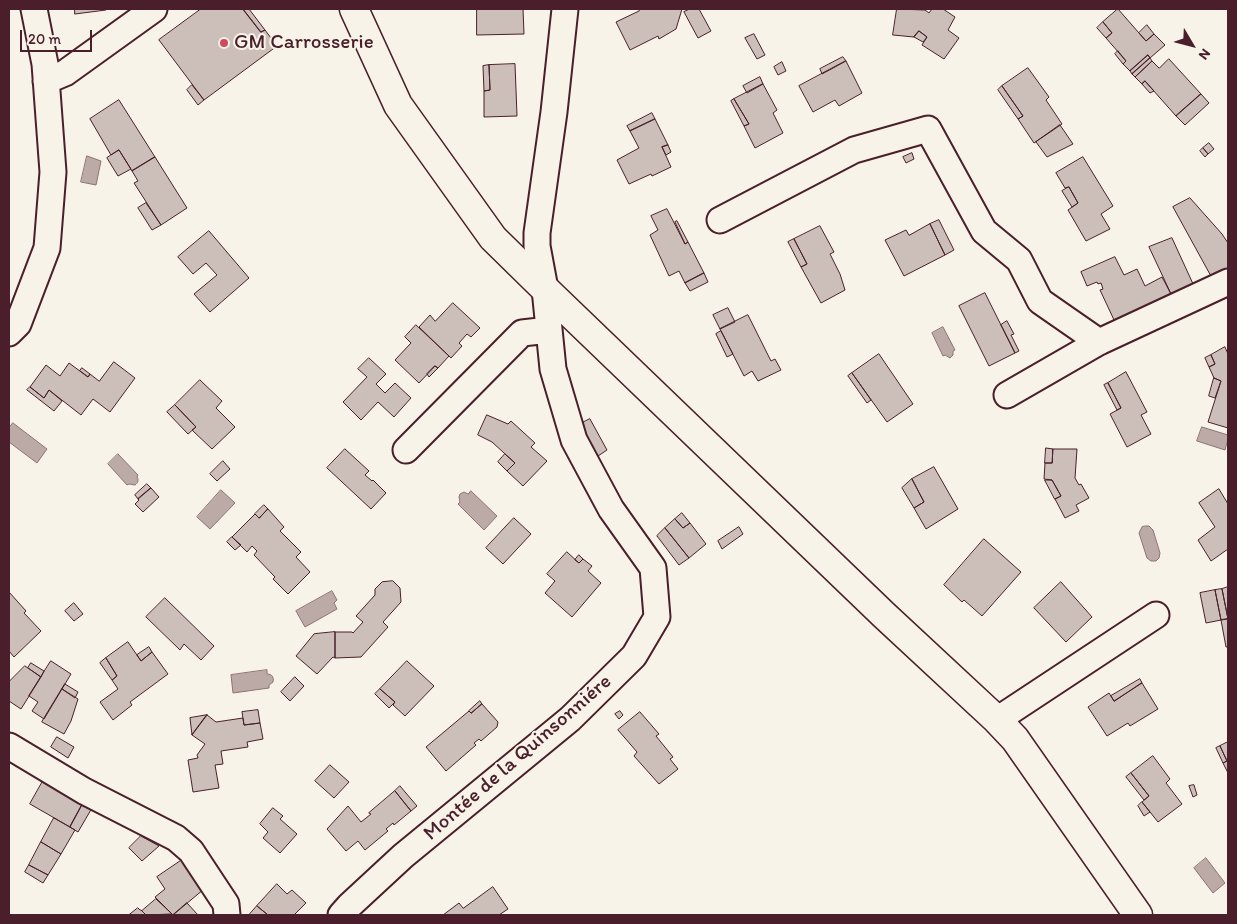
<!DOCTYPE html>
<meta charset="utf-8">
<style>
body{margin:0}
#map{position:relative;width:1237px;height:924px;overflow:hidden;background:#f7f3e8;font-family:Itim,sans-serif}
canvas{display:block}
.frame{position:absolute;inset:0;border:10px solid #4a1f2b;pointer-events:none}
.north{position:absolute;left:1167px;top:20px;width:50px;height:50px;-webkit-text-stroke:4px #f7f3e8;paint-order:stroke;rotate:127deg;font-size:14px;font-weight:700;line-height:20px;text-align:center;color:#4a1f2b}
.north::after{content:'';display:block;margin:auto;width:18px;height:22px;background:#4a1f2b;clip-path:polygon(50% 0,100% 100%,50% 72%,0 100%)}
.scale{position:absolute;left:20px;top:30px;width:72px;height:22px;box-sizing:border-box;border:2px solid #4a1f2b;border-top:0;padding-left:6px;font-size:15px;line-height:18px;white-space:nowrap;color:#4a1f2b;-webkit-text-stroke:4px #f7f3e8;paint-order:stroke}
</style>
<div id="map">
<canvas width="1237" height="924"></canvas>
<div class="frame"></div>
<div class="north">N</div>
<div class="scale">20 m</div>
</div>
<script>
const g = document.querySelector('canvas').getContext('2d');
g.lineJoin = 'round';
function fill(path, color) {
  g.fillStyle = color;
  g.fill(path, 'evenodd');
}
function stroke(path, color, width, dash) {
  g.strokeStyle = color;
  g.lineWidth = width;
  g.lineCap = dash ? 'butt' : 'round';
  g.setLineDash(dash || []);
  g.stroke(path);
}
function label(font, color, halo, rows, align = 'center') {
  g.font = font + ' Itim,sans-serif';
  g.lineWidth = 4;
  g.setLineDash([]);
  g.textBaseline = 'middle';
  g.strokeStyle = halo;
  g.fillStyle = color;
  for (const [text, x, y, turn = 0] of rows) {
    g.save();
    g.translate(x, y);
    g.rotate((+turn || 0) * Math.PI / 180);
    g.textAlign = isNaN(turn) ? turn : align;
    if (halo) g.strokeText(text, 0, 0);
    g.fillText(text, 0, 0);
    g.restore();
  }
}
const water = new Path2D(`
 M87 156 101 161 96 185 81 182Z
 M943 327 955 350 953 351V355L950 358 945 355 943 356 932 333Z
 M13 423 47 449 37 463 9 442V428Z
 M1202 427 1228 435V439L1225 450 1197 441Z
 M118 454 138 475 137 477C139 480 138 483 135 485L129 484 127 485 108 464Z
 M221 490 235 503 210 529 197 517Z
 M471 491 497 516 484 530 458 504 460 502 459 497 460 494 464 492 468 494Z
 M1145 526H1149L1153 530 1160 553 1159 558 1156 561H1151L1147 558 1139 533 1142 527Z
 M332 591 337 600 334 603 337 609 305 627 296 611Z
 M267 670V674C272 674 274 677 273 682L269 685V688L233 693 231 675Z
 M1206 858 1225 883 1213 893 1194 868Z`);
fill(water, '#bcaaa7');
stroke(water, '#8e7275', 1);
const building = new Path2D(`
 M75 9H106V10L75 14Z
 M201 9H243L261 32 265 30 277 46 204 100 159 40Z
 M243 9H249L265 30 261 32Z
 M477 9H523L524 34 477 35Z
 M639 9H682L676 29 659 39 658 36 630 50 616 22 639 11Z
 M690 9H699L711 31 698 38 684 12Z
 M897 9 925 10 929 13 932 9H943L955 17 948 30 959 38 944 59 922 45 927 37 919 31 914 37 893 35Z
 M1118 9 1146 41 1154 34 1165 45 1150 58 1148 55 1130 71 1123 64 1126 61 1106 38 1112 33 1103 22Z
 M1103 22 1112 33 1106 38 1097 28Z
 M1147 25 1154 34 1146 41 1139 33Z
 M919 31 927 37 923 42 914 37Z
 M754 34 765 55 757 59 745 38Z
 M1118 51 1126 61 1123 64 1115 54Z
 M1148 55 1150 58 1132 74 1130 71Z
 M843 57 846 61 822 74 820 69Z
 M1150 58 1152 61 1135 77 1132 74Z
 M1169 59 1201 94 1176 116 1145 81 1142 84 1135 77 1152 61 1159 68Z
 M846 61 862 93 839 106 835 100 813 112 799 86Z
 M782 62 786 71 778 75 774 67Z
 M515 64 517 116 484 117V91L490 90 489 65Z
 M489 65 490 90 484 91 483 66Z
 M1028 68 1049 97 1046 100 1062 124 1034 143 1018 119 1023 116 1002 86Z
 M760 77 763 84 747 93 743 86Z
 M1145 81 1154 91 1150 93 1142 84Z
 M763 84 777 110 773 113 783 133 755 148 744 126 749 124 734 99Z
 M192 85 204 100 198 105 187 90Z
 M1002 86 1023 116 1018 119 998 90Z
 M1201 94 1209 103 1185 125 1176 116Z
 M734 99 749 124 744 126 731 101Z
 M119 100 155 157 132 171 119 150 111 155 90 119Z
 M652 113 655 119 630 131 627 126Z
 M655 119 668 145 662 147 671 167 652 176 651 174 629 184 617 160 639 148 630 131Z
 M1060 125 1073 144 1047 157 1036 142Z
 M1209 143 1214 149 1208 154 1203 148Z
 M668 145 671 152 666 155 662 147Z
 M1203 148 1208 154 1205 157 1200 151Z
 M119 150 131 169 118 176 107 158Z
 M912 153 914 159 906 163 903 157Z
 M155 157 187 208 161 225 134 183 138 181 132 171Z
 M1083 157 1113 206 1101 214 1110 229 1086 241 1068 210 1078 203 1069 187 1065 188 1056 173Z
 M1069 187 1078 203 1072 207 1062 191Z
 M1190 198 1222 234 1228 243V271L1212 278 1173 207Z
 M146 203 161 225 152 230 138 208Z
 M667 209 685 244 688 242 704 273 685 283 679 271 669 276 650 235 658 230 651 216Z
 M939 220 954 250 945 255 930 224Z
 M677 221 688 242 685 244 675 222Z
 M930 224 945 255 904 276 885 240 906 230 909 235Z
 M820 226 834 252 830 254 840 274 845 290 821 303 801 267 807 264 794 239Z
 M209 231 249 278 210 312 194 294 217 275 206 263 193 274 178 257Z
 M1172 238 1194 286 1172 296 1149 247Z
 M794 239 807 264 801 267 788 242Z
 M1115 257 1124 275 1137 269 1145 286 1162 277 1172 296 1115 322 1100 290 1103 289 1101 283 1098 284 1097 282 1087 286 1081 272Z
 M704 273 708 282 690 291 685 283Z
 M985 293 1015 353 989 366 959 306Z
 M453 303 480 328 471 337 467 334 459 343 462 346 451 358 419 327 430 315 435 321Z
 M728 308 735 322 720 329 713 315Z
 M748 315 771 361 775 359 781 370 758 381 752 371 744 376 720 329Z
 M1007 321 1014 334 1011 335 1019 351 1015 353 1001 325Z
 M416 325 449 356 438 368 435 366 419 383 395 360 411 343 405 337Z
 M721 331 733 354 727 357 716 334Z
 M1225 347 1228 354V428L1208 422 1221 381 1214 378 1209 367 1215 364 1211 355Z
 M879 354 913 404 887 422 852 373Z
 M1211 355 1215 364 1209 367 1205 358Z
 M369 358 386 374 376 384 385 393 395 383 411 398 394 417 378 402 361 420 343 402 367 377 358 369Z
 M114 362 135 378 110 412 93 399 81 415 49 390 44 398 30 387 46 365 60 376 69 363 88 377 90 374 99 381Z
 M435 366 438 368 429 377 427 374Z
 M82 368 90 374 88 377 80 371Z
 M1126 372 1147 412 1141 415 1151 434 1127 447 1110 414 1121 408 1108 383Z
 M852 373 871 400 867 403 848 376Z
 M1214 378 1221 381 1215 398 1209 396Z
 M200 380 222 401 216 408 235 427 212 449 192 430 196 427 175 405Z
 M1108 383 1121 408 1117 410 1104 385Z
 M30 387 44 398 49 390 62 401 54 411 27 390Z
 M175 405 196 427 188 434 167 412Z
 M487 415 508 424 511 421 535 443 531 447 547 461 523 486 507 471 515 463 492 442 478 435Z
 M590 419 607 450 598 456 589 444 582 423Z
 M1046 448 1053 449 1052 463H1045Z
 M345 449 369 471 365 475 372 481 373 480 386 493 371 509 327 468Z
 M1053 449H1077L1075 478 1079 485 1081 484 1089 498 1076 505 1079 511 1065 518 1055 499 1061 496 1052 480 1044 479 1045 463H1052Z
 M505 454 515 463 507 471 498 462Z
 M223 461 230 469 217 481 210 474Z
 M934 467 958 509 926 529 914 508 924 502 912 479Z
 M912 479 924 502 914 508 902 488Z
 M1045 480H1052L1061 496 1055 499Z
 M147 484 151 488 138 499 135 495Z
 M151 488 159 497 143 512 135 504 139 500 138 499Z
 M1219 489 1228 504V549L1211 561 1198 540 1215 527 1199 503Z
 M264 505 268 509 259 518 255 514Z
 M268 509 284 527 280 531 301 552 296 557 310 572 288 594 273 579 275 577 254 555 257 551 252 546 247 552 232 537 255 514 259 518Z
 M682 513 690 523 683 528 675 519Z
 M514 518 531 534 503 564 486 548Z
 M675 519 683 528 690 523 706 544 689 558 665 528Z
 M739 527 743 534 722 549 718 541Z
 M665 528 689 558 679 565 657 536Z
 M232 537 241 545 235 550 227 542Z
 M984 539 1021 572 982 616 964 600 962 602 944 585Z
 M567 552 579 563 583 559 592 566 588 571 601 583 572 617 545 593 555 581 547 574Z
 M579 555 583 559 579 563 575 560Z
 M393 581 400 588 401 602 383 622 388 627 361 657 335 658V632H352L353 633 363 622 356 616 375 595V589L382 582Z
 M1061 582 1092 617 1066 642 1034 608Z
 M1228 587V619L1222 589Z
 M1222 589 1228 619 1221 620 1215 590Z
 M1215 590 1221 620 1206 623 1200 593Z
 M9 592 26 611 24 613 41 631 14 657 9 651Z
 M165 598 214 646 201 660 184 644 180 650 146 617Z
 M74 603 83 614 74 621 65 611Z
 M1228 619V647H1226L1221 620Z
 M335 632V658L333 657 317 674 296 656 314 634Z
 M128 642 141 661 152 652 168 674 130 702 132 705 113 720 100 702 118 689 112 680 117 676 106 658Z
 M149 647 152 652 141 661 137 655Z
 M106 658 117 676 112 680 100 663Z
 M51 661 71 674 44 719 32 711 38 702 29 696Z
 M407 661 434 686 405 716 393 705 395 702 380 689Z
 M31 663 44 671 41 677 28 668Z
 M25 666 41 677 21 709 9 701V682Z
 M295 677 304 686 290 701 281 692Z
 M1140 679 1142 683 1114 701 1111 696Z
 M1142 683 1158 709 1130 726 1128 723 1107 736 1088 707 1109 693 1114 701Z
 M65 684 78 692 75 698 62 689Z
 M62 689 78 699 71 721 64 734 42 722Z
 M380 689 395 702 389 708 375 694Z
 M480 701 482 704 471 713 469 711Z
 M482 704 498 722 497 727 481 741 479 739 474 743 476 745 446 771 426 747 469 711 471 713Z
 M258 710 260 723 244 725 242 712Z
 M620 711 623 715 619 719 615 714Z
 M640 712 659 734 656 736 673 757 670 759 678 769 659 784 634 756 637 752 618 730Z
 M207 715 192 735 190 718Z
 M207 715 216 722 243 718 244 725 260 723 263 739 247 742 248 747 221 751 223 764 215 765 219 788 193 792 188 760 198 758 197 755 205 744 192 735Z
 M57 737 74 747 68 758 51 747Z
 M1228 742V773L1223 763 1227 761 1220 746Z
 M1220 746 1227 761 1223 763 1216 748Z
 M1153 756 1170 779 1166 783 1182 804 1158 822 1142 802 1149 796 1131 773Z
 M330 765 349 782 334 798 315 781Z
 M1131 773 1149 796 1144 800 1126 777Z
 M43 781 83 803 70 827 30 804Z
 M1194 785 1197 795 1193 797 1189 786Z
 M400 786 417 806 411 811 395 791Z
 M395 791 411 811 394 825 393 823 386 829 388 831 365 850 358 841 346 851 327 829 348 806 361 822 371 814 369 813Z
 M1142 802 1150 812 1144 816 1138 806Z
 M83 803 92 808 78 832 70 827Z
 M273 808 283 816 280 819 297 834 280 853 263 838 268 832 260 824Z
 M54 818 75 830 61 854 41 842Z
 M141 836 159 846 142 861 129 848Z
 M41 842 61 854 48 875 29 865Z
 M182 860 204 889 173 915 155 897 165 889 157 877Z
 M29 865 48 875 43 883 25 872Z
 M277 884 287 894 292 890 306 903 294 915H268L257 906Z
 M493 887 508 909 499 915H443L459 903 463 908Z
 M156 899 172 914 146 915 142 911Z
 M187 903 198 915H173Z
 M257 906 268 915H249Z
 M138 908 140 910H141L146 915H129Z`);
fill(building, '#ccbfb9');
stroke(building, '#4a1f2b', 1);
const minor = new Path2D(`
 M46 81 65 73 154 9
 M720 220 854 150 928 129 984 231 1019 260 1040 301 1099 342
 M9 333 18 324 47 248 53 172 45 64 34 9
 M1007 395 1099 342 1228 282
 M406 450 522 333 549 330
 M997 720 1156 615
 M9 746 84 791 176 838 191 851 226 904 227 915
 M341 915 349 906 403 856 570 719 634 656 657 617 653 568 611 509 574 440 553 369 545 289 537 246V233L554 112 565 9`);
const major = new Path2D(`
 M354 9 398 105 493 238 545 289 884 615 997 720 1015 739 1138 915`);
stroke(minor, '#4a1f2b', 29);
stroke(major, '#4a1f2b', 31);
stroke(minor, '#f7f3e8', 25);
stroke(major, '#f7f3e8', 28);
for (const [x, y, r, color] of [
 [224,43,5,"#d1495b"]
]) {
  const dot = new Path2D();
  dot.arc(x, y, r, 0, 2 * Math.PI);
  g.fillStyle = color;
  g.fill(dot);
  stroke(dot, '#f7f3e8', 2);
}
label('21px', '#4a1f2b', '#f7f3e8', [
 ["GM Carrosserie",234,43]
], 'left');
label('21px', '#4a1f2b', '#f7f3e8', [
 ["Montée de la Quinsonniére",518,758,-41]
]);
</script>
